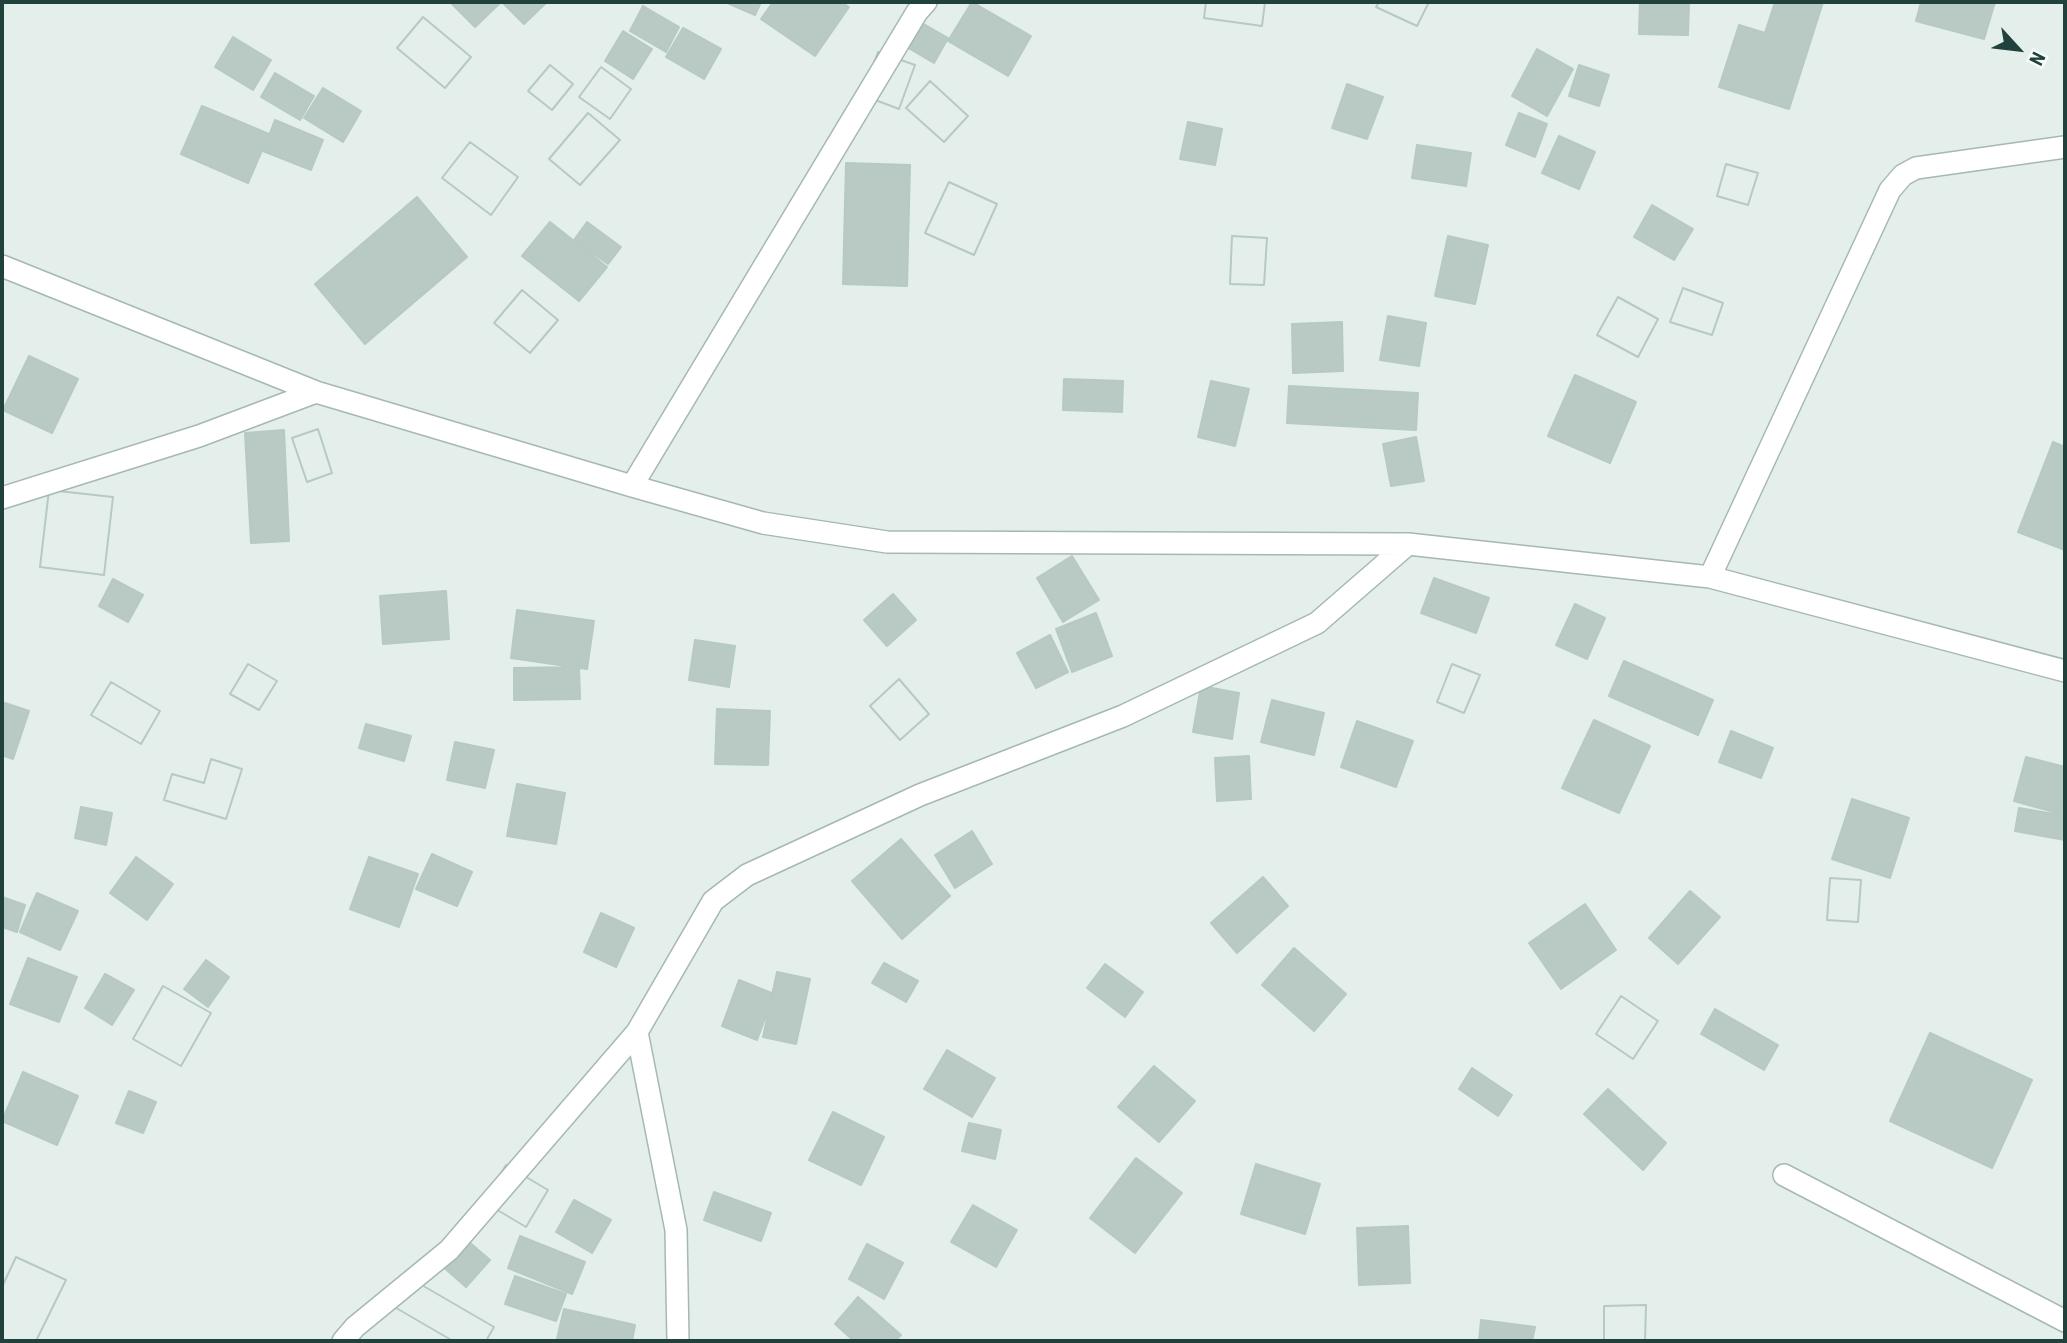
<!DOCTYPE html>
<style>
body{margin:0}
#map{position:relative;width:2067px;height:1343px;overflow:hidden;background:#e4efeb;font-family:"Roboto Condensed",sans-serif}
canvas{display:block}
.frame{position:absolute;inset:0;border:4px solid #21423c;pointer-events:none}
.north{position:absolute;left:1983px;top:14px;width:70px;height:70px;-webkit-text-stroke:5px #f5fbf8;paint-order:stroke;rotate:117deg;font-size:19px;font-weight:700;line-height:28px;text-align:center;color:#21423c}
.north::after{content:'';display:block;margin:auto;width:24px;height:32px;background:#21423c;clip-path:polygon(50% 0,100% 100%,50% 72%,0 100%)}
</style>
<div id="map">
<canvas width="2067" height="1343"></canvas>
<div class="frame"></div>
<div class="north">N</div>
</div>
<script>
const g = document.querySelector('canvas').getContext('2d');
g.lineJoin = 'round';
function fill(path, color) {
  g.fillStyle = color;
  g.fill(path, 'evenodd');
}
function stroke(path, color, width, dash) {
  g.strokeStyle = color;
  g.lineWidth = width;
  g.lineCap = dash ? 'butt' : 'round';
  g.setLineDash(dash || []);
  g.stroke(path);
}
const building = new Path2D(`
 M450 2H501L475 27Z
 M502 2H547L524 24Z
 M725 2H761L755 15Z
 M773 2H841L849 7 815 56 761 19Z
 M972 2 1031 36 1008 76 948 41Z
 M1206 2H1265L1262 26 1204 18Z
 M1206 2H1265L1262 26 1204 18Z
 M1379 2H1429L1417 26 1376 7Z
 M1379 2H1429L1417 26 1376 7Z
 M1640 2H1689L1688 35 1639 34Z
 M1775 2H1823L1789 109 1719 87 1739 25 1765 33Z
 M1921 2H1995L1984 39 1916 21Z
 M643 6 679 27 666 52 630 31Z
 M908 15 948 38 934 63 893 39Z
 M423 17 471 57 445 88 397 48Z
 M423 17 471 57 445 88 397 48Z
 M683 28 721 49 704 79 666 57Z
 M623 31 652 49 633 79 605 61Z
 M233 37 271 60 253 90 215 67Z
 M1537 49 1573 69 1547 116 1512 96Z
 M878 52 915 65 899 109 862 95Z
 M878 52 915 65 899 109 862 95Z
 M550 65 573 84 552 110 528 91Z
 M550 65 573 84 552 110 528 91Z
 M1579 65 1609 75 1599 106 1569 96Z
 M601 67 631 89 610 119 579 97Z
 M601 67 631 89 610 119 579 97Z
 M275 73 314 96 300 120 261 97Z
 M930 81 968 116 944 142 906 108Z
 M930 81 968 116 944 142 906 108Z
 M1347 84 1383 97 1367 139 1332 128Z
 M323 88 361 111 343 142 304 118Z
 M202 106 269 134 248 183 181 154Z
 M588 113 620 140 580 185 549 159Z
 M588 113 620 140 580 185 549 159Z
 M1519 113 1547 124 1535 157 1506 145Z
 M275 120 323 140 311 170 263 151Z
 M1188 122 1222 129 1215 165 1180 159Z
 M1559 136 1595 152 1579 189 1542 173Z
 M470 142 518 177 491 215 442 178Z
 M470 142 518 177 491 215 442 178Z
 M1417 145 1471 153 1466 186 1412 178Z
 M846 163 910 165 907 286 843 284Z
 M1726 164 1758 173 1748 205 1717 196Z
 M1726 164 1758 173 1748 205 1717 196Z
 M949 182 997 204 974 255 925 233Z
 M949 182 997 204 974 255 925 233Z
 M417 197 467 257 365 344 315 284Z
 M1652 205 1693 229 1674 260 1634 237Z
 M550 222 607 267 579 301 522 256Z
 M587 222 621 247 608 264 574 240Z
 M1232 236 1267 238 1264 285 1230 284Z
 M1232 236 1267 238 1264 285 1230 284Z
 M1448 236 1488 245 1475 304 1435 296Z
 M1683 288 1723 303 1712 335 1670 322Z
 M1683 288 1723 303 1712 335 1670 322Z
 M522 290 558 320 530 353 494 323Z
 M522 290 558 320 530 353 494 323Z
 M1618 297 1658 319 1638 357 1597 335Z
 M1618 297 1658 319 1638 357 1597 335Z
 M1388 316 1426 323 1419 366 1380 360Z
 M1342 322 1343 371 1293 373 1292 324Z
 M29 356 78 379 52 433 3 410Z
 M1575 375 1636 402 1610 463 1548 436Z
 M1064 379 1123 381 1122 412 1063 410Z
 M1211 381 1249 389 1235 446 1198 437Z
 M1289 386 1418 393 1416 430 1287 423Z
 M318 429 332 473 307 482 292 438Z
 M318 429 332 473 307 482 292 438Z
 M284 430 289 541 251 543 245 433Z
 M1416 437 1424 481 1391 486 1383 444Z
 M2053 442 2065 447V550L2018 532Z
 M49 490 113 497 104 575 40 567Z
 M49 490 113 497 104 575 40 567Z
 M1072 556 1099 600 1063 622 1037 578Z
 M1434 578 1489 598 1476 633 1421 613Z
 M113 579 143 595 128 622 99 606Z
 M446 591 449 639 383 644 380 596Z
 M893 594 916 620 887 646 864 620Z
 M1575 604 1605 618 1587 659 1556 645Z
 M517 610 594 621 587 669 511 658Z
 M1096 613 1112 656 1072 672 1056 629Z
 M1050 635 1068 672 1036 688 1017 653Z
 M695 640 735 646 729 687 689 680Z
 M1624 661 1713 700 1698 735 1609 696Z
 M248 664 277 681 259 710 230 694Z
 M248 664 277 681 259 710 230 694Z
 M1452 664 1480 675 1464 713 1437 702Z
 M1452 664 1480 675 1464 713 1437 702Z
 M579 667 580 699 514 700V668Z
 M899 679 929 714 900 740 870 706Z
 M899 679 929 714 900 740 870 706Z
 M111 682 160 711 141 744 91 715Z
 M111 682 160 711 141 744 91 715Z
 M1201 686 1239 693 1232 739 1193 732Z
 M1272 700 1324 713 1314 755 1261 742Z
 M2 702 29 711 13 759 2 755Z
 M717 709 770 711 768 765 715 764Z
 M1594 720 1650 746 1619 813 1562 788Z
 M1357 721 1413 741 1396 787 1341 767Z
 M366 724 411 736 404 761 359 748Z
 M1731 731 1773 748 1761 778 1719 762Z
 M455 742 494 750 485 788 447 780Z
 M1249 756 1251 799 1217 801 1215 758Z
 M2026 757 2065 767V815L2014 801Z
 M211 759 242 769 226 819 164 800 172 774 204 783Z
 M211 759 242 769 226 819 164 800 172 774 204 783Z
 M517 784 565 793 556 844 507 836Z
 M1852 799 1909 818 1890 878 1832 859Z
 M81 807 112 813 106 845 75 838Z
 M2019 808 2065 816V840L2015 831Z
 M972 831 992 864 955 888 935 855Z
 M901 839 950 896 902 939 852 881Z
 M432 854 472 872 457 906 416 889Z
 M136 857 173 884 147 920 110 893Z
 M369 857 418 874 399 927 350 909Z
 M1263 877 1288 906 1237 953 1211 923Z
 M1830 878 1861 880 1858 922 1827 920Z
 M1830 878 1861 880 1858 922 1827 920Z
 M1690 891 1720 917 1678 964 1649 938Z
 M37 893 78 911 60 950 20 932Z
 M2 897 25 905 17 932 2 927Z
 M1585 904 1616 950 1561 989 1529 943Z
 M601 913 634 928 616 967 584 952Z
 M1294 948 1346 994 1314 1031 1262 985Z
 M28 958 77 977 59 1022 10 1004Z
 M206 960 229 977 208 1007 184 989Z
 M884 963 918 981 906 1002 872 983Z
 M1105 964 1143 992 1125 1017 1087 988Z
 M777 972 810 979 796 1044 763 1037Z
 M105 974 134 990 112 1025 85 1008Z
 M739 980 774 994 757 1040 722 1026Z
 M163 986 211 1013 181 1066 133 1039Z
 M163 986 211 1013 181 1066 133 1039Z
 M1621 996 1658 1021 1633 1059 1596 1034Z
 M1621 996 1658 1021 1633 1059 1596 1034Z
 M1715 1009 1778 1045 1764 1070 1701 1034Z
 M1930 1033 2032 1080 1992 1168 1890 1121Z
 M947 1050 995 1078 972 1117 924 1089Z
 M1154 1066 1195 1101 1159 1142 1118 1107Z
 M1472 1068 1512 1095 1498 1116 1459 1089Z
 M23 1072 78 1096 57 1145 2 1121Z
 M1608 1089 1666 1143 1643 1170 1584 1114Z
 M129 1091 156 1102 143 1133 116 1123Z
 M833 1112 884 1137 861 1185 809 1160Z
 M969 1123 1001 1130 995 1159 962 1151Z
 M1136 1158 1182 1193 1135 1253 1090 1218Z
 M1256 1164 1320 1184 1305 1234 1241 1214Z
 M506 1165 548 1190 526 1227 484 1202Z
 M506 1165 548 1190 526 1227 484 1202Z
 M714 1192 771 1213 761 1241 704 1220Z
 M574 1200 611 1220 592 1253 556 1232Z
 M973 1205 1017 1230 996 1267 951 1242Z
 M1408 1226 1410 1283 1359 1285 1357 1228Z
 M455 1230 490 1260 466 1287 432 1257Z
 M520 1236 585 1262 572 1294 508 1268Z
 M867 1244 903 1263 884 1299 849 1279Z
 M16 1257 66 1280 36 1341H2V1287Z
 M16 1257 66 1280 36 1341H2V1287Z
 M515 1276 566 1294 556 1321 505 1304Z
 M408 1277 494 1327 486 1341H453L391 1305Z
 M408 1277 494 1327 486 1341H453L391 1305Z
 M858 1297 901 1335 895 1341H854L835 1324Z
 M1646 1305 1645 1341H1604V1306Z
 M1646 1305 1645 1341H1604V1306Z
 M564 1309 635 1325 632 1341 557 1339Z
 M1481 1320 1535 1327 1532 1341H1479Z`);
fill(building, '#b9cac4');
stroke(building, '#b6c9c3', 2);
const street = new Path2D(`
 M2 266 316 392 632 486 763 523 887 542 1408 544 1710 577 2065 671
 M632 486 917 12 926 2
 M2 498 199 436 316 392
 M1710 577 1890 190 1903 175 1916 168 2065 147
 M637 1032 676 1230 678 1341
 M1784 1175 2065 1321
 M343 1341 355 1327 449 1250 637 1032 713 901 747 875 920 795 1123 716 1317 623 1408 544`);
stroke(street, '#a6b8b3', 24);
stroke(street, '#fff', 21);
</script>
